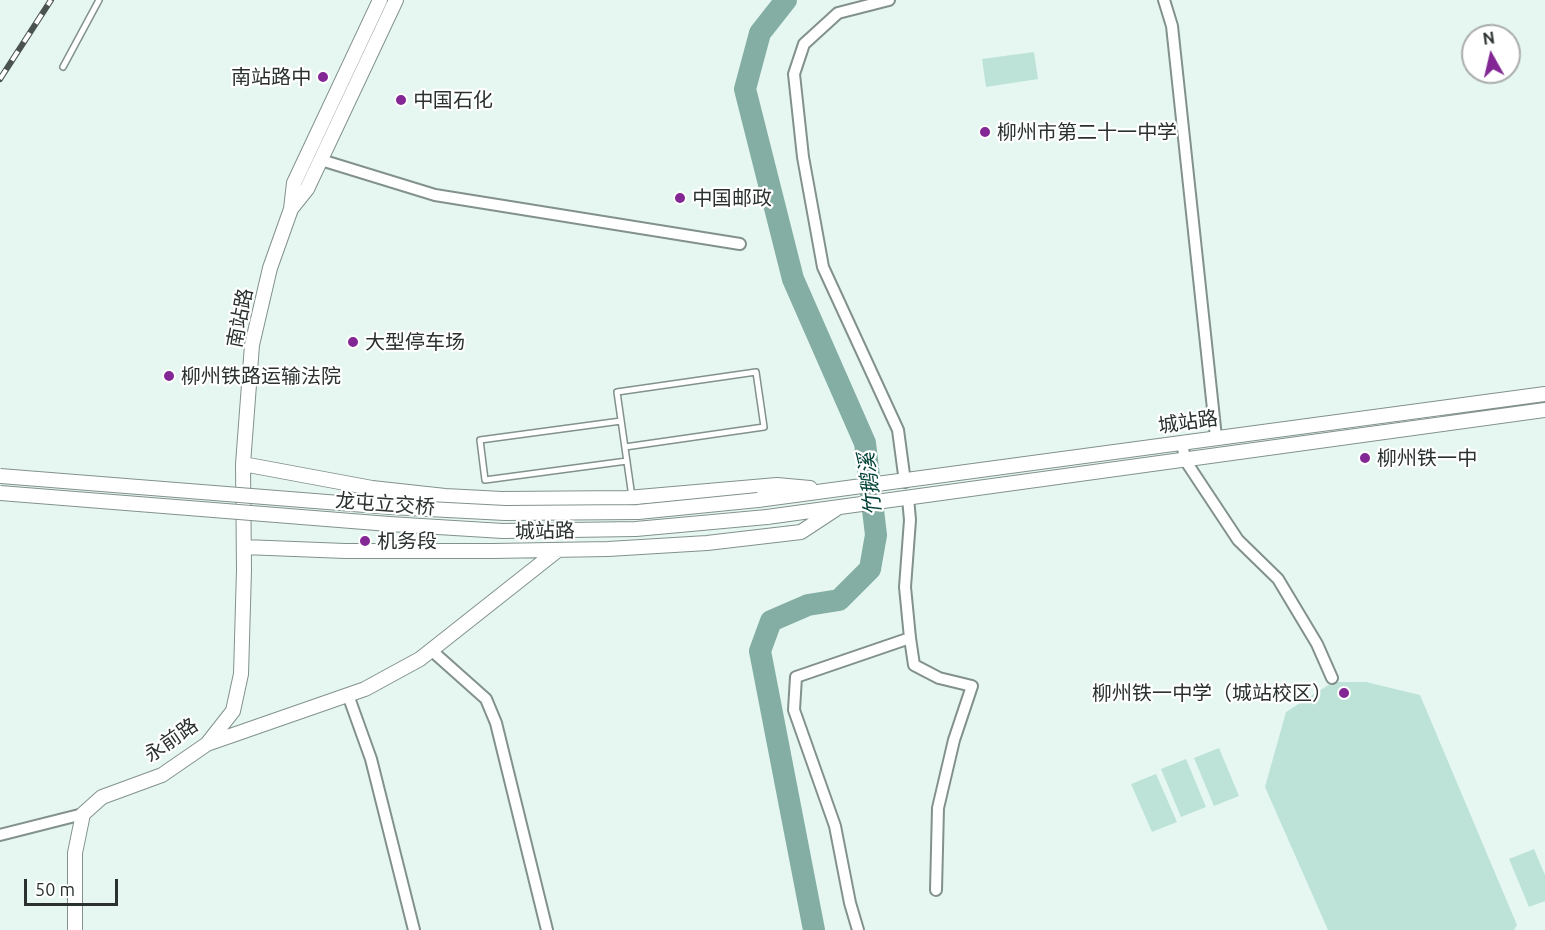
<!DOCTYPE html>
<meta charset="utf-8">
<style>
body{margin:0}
#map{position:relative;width:1545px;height:930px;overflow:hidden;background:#e6f7f1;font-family:Ubuntu,sans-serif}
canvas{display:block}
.north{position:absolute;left:1461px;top:24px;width:60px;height:60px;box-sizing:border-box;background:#fff;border:2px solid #aaadac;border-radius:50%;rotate:352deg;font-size:16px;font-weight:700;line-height:24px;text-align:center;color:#2a312f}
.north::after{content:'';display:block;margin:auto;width:21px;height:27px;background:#822793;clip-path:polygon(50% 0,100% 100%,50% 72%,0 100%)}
.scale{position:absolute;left:24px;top:879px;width:94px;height:27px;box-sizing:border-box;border:3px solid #2a312f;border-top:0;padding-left:8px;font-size:18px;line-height:21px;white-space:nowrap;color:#2a312f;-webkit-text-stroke:4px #fff;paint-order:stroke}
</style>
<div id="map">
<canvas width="1545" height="930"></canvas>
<div class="north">N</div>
<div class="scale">50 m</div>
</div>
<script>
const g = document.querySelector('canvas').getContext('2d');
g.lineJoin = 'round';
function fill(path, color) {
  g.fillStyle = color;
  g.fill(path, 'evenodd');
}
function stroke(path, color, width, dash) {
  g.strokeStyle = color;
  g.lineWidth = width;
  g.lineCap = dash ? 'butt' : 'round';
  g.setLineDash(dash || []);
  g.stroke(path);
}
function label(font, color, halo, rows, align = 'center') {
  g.font = font + ' Ubuntu,"Noto Sans SC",sans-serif';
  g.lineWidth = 4.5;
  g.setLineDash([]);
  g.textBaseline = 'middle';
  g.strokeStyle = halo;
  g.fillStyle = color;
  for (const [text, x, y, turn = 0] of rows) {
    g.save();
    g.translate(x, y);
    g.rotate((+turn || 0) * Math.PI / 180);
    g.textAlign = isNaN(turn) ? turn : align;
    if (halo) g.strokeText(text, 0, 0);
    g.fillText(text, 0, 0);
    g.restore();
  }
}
fill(new Path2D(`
 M1034 52 1038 79 986 87 982 59Z
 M1333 682H1366L1420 695 1517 925 1514 930H1328L1265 787 1286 712Z
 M1219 748 1239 796 1214 806 1194 758Z
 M1186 759 1206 807 1181 817 1161 769Z
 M1156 774 1177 822 1152 832 1131 784Z
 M1534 849 1545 875V901L1529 907 1509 859Z`), '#bde3d8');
stroke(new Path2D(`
 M786 0 760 33 745 89 793 279 865 443 876 535 870 569 839 600 808 605 771 621 760 651 814 930`), '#84aea3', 22);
const lane = new Path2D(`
 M63 67 99 0
 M621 421 480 440 485 480 627 461
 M625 447 764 427 756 372 617 392 632 497`);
const street = new Path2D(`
 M889 0 838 13 804 44 794 74 803 157 823 267 898 430 905 482
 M1164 0 1172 26 1216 437
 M321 160 435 195 740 244
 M1182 442 1185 460 1238 540 1278 579 1317 644 1332 678
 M910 638 914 665 939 678 972 686 954 740 938 808 936 890
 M431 650 486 699 496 723 547 930
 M348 695 371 759 414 930
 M0 835 83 814
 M858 930 850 903 835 826 794 710 796 677 910 638 905 587 910 520 908 498`);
const secondary = new Path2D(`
 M291 209 307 189 396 0
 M243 464 372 488 445 496 502 499 627 498 777 485 810 488
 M758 500 1545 394
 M767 517 1545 410
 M244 547 345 551H493L608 549 707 543 801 532 836 509
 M207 744 365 689 420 659 558 550
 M75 930V853L83 814 102 797 162 775 207 744 233 711 241 674 244 570 243 464 252 345 270 268 291 209 294 183 380 0`);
stroke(lane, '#82918c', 8);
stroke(street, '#82918c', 14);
stroke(secondary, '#82918c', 16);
stroke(lane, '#fff', 5);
stroke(street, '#fff', 10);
stroke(secondary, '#fff', 14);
const rail = new Path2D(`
 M0 79 51 0`);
stroke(rail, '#4b5351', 6);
stroke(rail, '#fff', 4, [11]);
const secondaryBridge = new Path2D(`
 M0 476 390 507 505 513 638 512 758 500
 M0 493 389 524 503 531 636 529 767 517`);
stroke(secondaryBridge, '#82918c', 16, []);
stroke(secondaryBridge, '#fff', 14);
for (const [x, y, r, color] of [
 [323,77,6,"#822793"],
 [401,100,6,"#822793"],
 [985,132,6,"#822793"],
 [680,198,6,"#822793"],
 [353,342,6,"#822793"],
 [169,376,6,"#822793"],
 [1365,458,6,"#822793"],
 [365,541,6,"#822793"],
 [1344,693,6,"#822793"]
]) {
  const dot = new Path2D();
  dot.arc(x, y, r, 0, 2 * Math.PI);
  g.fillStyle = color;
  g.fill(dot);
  stroke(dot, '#fff', 2);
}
label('20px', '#2a312f', '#fff', [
 ["南站路中",311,77,"right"],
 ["中国石化",413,100],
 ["柳州市第二十一中学",997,132],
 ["中国邮政",692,198],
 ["大型停车场",365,342],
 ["柳州铁路运输法院",181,376],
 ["柳州铁一中",1377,458],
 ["机务段",377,541],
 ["柳州铁一中学（城站校区）",1332,693,"right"]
], 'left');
label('20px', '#2a312f', '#fff', [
 ["南站路",240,318,-79],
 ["城站路",1188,422,-8],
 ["龙屯立交桥",385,504,4],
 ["城站路",545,531,-1],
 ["永前路",171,740,-35]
]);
label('italic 21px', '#054539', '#fff', [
 ["竹鹅溪",870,484,-97]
]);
</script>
